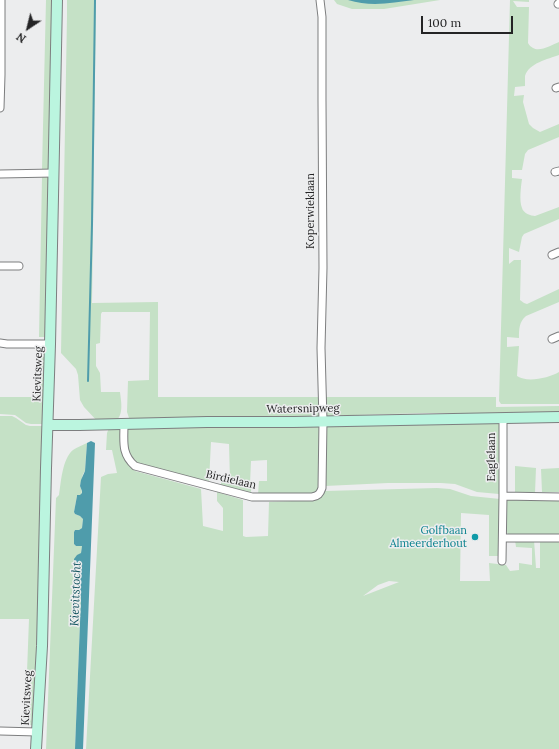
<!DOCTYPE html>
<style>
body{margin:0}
#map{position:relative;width:559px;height:749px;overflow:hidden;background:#ecedee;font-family:Lora,serif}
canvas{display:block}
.north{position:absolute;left:8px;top:8px;width:40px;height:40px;-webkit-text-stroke:3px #ecedee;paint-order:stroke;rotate:215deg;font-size:11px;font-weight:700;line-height:16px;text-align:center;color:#242425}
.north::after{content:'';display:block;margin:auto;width:14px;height:18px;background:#242425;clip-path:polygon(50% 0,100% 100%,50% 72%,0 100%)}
.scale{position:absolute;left:421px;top:16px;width:92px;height:18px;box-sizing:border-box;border:2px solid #242425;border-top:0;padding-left:5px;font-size:12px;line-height:14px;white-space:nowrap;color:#242425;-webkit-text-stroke:3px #ecedee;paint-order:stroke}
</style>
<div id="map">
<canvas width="559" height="749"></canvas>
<div class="north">N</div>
<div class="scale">100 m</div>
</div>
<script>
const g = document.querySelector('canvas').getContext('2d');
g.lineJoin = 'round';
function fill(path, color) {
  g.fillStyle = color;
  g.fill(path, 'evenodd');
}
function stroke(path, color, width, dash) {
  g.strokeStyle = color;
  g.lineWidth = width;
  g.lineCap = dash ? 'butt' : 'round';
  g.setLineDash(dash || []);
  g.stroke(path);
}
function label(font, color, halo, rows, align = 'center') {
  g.font = font + ' Lora,serif';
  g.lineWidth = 3;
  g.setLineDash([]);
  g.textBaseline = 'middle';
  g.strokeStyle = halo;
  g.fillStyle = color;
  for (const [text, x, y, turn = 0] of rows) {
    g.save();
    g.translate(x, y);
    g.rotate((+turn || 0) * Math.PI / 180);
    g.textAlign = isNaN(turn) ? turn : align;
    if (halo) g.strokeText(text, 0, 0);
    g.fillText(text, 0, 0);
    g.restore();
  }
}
fill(new Path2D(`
 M46 0H54L51 169H42Z
 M67 0H96L92 303 158 302V397H496V407L559 406V413H427L135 421 129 418 127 412 128 381 149 380 150 312H102L101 314 100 343 96 344V366L100 373 101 392H120C121 401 124 414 116 421L99 423 84 407 80 400 78 375 76 369 61 353 67 16Z
 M334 0H440L384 9H352L337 4Z
 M510 0H529V2L513 1 517 7H529L528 43C529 45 531 47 533 48 540 52 552 45 559 42V55C548 59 529 63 525 76 525 79 525 83 525 86L515 87 514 96 524 95 523 102 529 124 533 128 540 132 559 124V137L528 150 525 154 522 170H512V178L522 179C521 186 519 201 522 208 523 213 531 216 535 216L559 207V219L524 234 522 237 519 252 509 248V264L514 260H521L520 300 524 303 527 304 559 289V302L526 316C519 322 519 329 519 338L507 337V347L519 346 517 376C527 383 549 378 559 372V404H501L499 401Z
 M42 177H51L47 337H39Z
 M38 351H47L44 424H31L26 423 15 415 0 414V397H37Z
 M0 416H12L16 418 26 425 30 426H42L45 429 34 725H25L29 619H0Z
 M499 422 501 425 499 494 477 492 455 484 441 483H388L325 486 326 428 329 423Z
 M319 424 321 428 319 490 316 494H293L279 493 258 495 259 481H267V460L251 461 250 484 251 485V494L221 485V481H230L229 444 211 442 209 481 137 465 127 449 126 432 130 427Z
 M109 428 120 429 125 459 135 471 201 489 203 526 223 531V508L217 501V492L243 500V536L246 537 268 536 269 502 315 500 321 497 325 491 437 488 450 489 471 496 500 499V556H489V515L461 513 460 581H490L489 563 506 565 510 571 519 570V563L532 565V548L516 547 515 540H534L536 568H540V541H559V749H86L101 477 108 474 117 473 112 450H106L107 433ZM389 581 399 582 363 596 378 585Z
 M87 443 85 471 83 474 80 486C81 489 83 491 81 495L77 496 74 512 75 514 80 516 83 519 82 528 79 530H75L74 532V544L76 546H82L81 553 75 578 80 587V596L81 598 75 749H46L56 498 59 495C61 483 62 459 73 450 77 447 83 445 87 443Z
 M515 466 536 468 535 493 515 494Z
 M559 468V492H542L541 469Z
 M511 499H559V535H514L508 534 505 529 506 504 507 500Z`), '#c5e1c6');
fill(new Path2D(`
 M348 0H414C392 3 370 7 348 0Z
 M91 441 95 443 83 749H75L81 598 80 597V587L75 578 74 559 77 555 81 553 82 546H76L74 544V532L75 530H79L82 528 83 519 80 516 75 514 74 512 77 496V495H80L82 493V491L80 486 81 480 85 471 87 443Z`), '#4f9cab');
stroke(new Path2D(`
 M88 381 92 224 95 0`), '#4f9cab', 2);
const street = new Path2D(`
 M558 4 559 3
 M556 88 559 87
 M0 108 1 75V0
 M555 172 559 171
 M0 174 54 173
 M552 255 559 252
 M0 266H19
 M552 339 559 336
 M0 343 7 344H50
 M124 424C124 441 121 454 135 466L252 497H312C318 496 320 494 322 488L323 421 321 348 323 268 322 101V17L320 0
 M503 496 559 497
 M503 538H559
 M502 561 503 496V418
 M0 731 37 732`);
const secondary = new Path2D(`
 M48 425H79L207 422H294L559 417
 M36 749 42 646 46 468 50 344 57 0`);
stroke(street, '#7d7e7f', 9);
stroke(secondary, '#7d7e7f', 12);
stroke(street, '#fff', 7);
stroke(secondary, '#bbf5df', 10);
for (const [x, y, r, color] of [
 [475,537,4,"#0f9aa8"]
]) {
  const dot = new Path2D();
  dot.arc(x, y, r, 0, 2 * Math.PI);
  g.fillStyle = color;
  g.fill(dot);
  stroke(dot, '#ecedee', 1.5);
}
label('11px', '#242425', '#ecedee', [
 ["Koperwieklaan",311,211,-90],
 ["Kievitsweg",38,374,-88],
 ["Watersnipweg",303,409,-1],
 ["Eaglelaan",492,457,-90],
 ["Birdielaan",231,480,13],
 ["Kievitsweg",27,698,-87]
]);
label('11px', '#0d838f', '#ecedee', [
 ["Golfbaan",467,531],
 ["Almeerderhout",467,544]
], 'right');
label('italic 12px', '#12545f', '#ecedee', [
 ["Kievitstocht",76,594,-88]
]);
</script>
